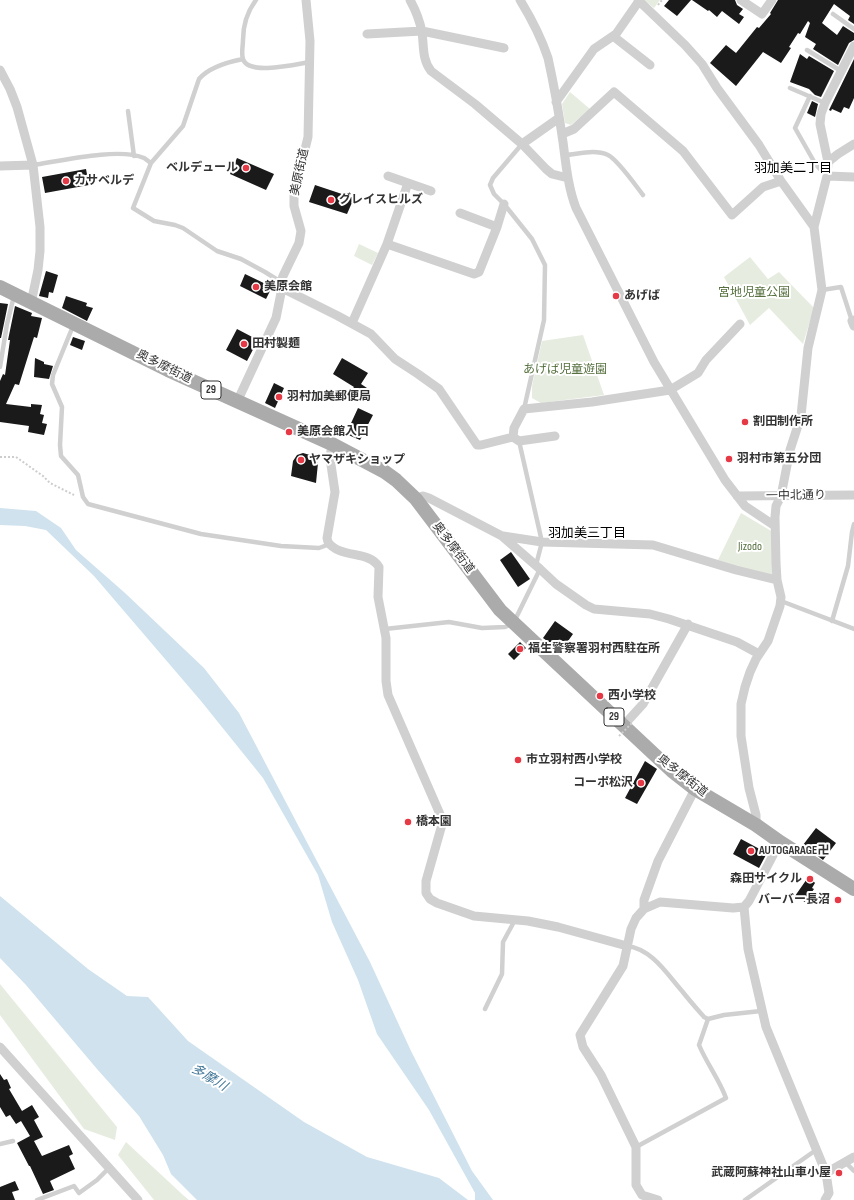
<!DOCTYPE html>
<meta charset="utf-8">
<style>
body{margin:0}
canvas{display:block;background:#fff}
</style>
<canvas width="854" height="1200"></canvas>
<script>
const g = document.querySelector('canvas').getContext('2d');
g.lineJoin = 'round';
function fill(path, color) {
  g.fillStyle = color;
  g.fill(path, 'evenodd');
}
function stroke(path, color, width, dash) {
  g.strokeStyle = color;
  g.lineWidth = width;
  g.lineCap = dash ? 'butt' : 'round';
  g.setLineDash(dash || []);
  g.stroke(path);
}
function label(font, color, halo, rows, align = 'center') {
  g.font = font + ' "Sofia Sans Condensed","Noto Sans JP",sans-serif';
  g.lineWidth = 4;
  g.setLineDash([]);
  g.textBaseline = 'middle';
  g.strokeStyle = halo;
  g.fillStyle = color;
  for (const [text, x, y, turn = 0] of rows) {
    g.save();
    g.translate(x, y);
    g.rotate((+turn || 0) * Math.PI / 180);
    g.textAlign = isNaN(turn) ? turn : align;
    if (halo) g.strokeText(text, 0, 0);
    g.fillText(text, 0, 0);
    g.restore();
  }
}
fill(new Path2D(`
 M644 0H660L654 8Z
 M570 92 590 109 571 125 565 123 562 104Z
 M359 244 378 253 372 265 354 256Z
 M750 257 768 279 779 272 814 308 803 344 769 308 750 325 724 277Z
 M583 335 604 395 541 403 532 398V386L542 341Z
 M741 513 773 532 772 578 718 560Z
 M0 984 117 1127 115 1140 84 1129 0 1015Z
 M126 1142 183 1195 189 1200H154L118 1155Z`), '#e6ecdf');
fill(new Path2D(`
 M0 508 36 511 61 528 76 550 125 593 204 668 239 713 370 962 411 1051 472 1171 493 1200H475V1193L429 1110 377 1034 358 980 332 922 318 875 263 778 201 701 94 576 46 530 25 526 0 525Z
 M0 896 88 969 127 996 148 997 188 1041 304 1122 367 1157 439 1178 468 1200H197L171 1174 163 1155 139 1116 97 1069 26 985 0 958Z`), '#cfe2ee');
fill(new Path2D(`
 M669 0H691L677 16 664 6Z
 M692 0H735L737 5 743 9 739 14 744 17 739 24 722 11 717 17 709 10 708 11Z
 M778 0H854V24L848 20 850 16 834 4 822 23 837 35 843 26 854 33V40L849 43 838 65 813 49 816 44 805 37 810 23 808 21 800 34 798 33 789 47 791 48 781 63 763 52 736 86 710 63 726 45 736 53 757 27 759 28 771 14 770 13Z
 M800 54 807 59 809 56 834 71 821 97 815 95 809 89 790 82Z
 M854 59V98L849 109 844 107 841 113 832 109 831 111 829 110Z
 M812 101 818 104 815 117 807 113Z
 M237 158 274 174 266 190 230 174Z
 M86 169 89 185 45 193 42 177Z
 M315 185 354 198 347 214 309 202Z
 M46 271 58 275 53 293 49 292 48 298 39 296Z
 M245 274 272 287 266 299 240 286Z
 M66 296 87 303 86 306 93 308 87 321 62 308Z
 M0 303 8 304 1 338H0Z
 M15 306 32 313 31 316 42 318 37 338 34 337 19 385 15 384 6 404 31 407V404L42 405 40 414 44 415 42 423 47 424 44 435 28 432 29 426 0 422V381L3 374 5 375 10 340H8Z
 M237 329 258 340 247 361 226 350Z
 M73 337 85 341 82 350 70 345Z
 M35 358 44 362V364L53 366 49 379 34 377Z
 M342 358 368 373 361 384 367 388 362 396 352 390 354 387 333 374Z
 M274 383 284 388 275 408 265 403Z
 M358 408 373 415 360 440 346 434Z
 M303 453 310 455 318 463 316 483 291 476 293 461 297 455Z
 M511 552 530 579 518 587 500 560Z
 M555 621 573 634 561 651 543 638Z
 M520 642 526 648 514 660 508 654Z
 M645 761 657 769 637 804 625 798Z
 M816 828 836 843 823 860 803 845Z
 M741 839 767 853 759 868 733 854Z
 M809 876 815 883 812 888 814 889 805 902 795 896Z
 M0 1074 4 1080 7 1079 11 1088 9 1089 22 1111 32 1105 39 1117 34 1120 43 1137 34 1141 42 1156 69 1145 73 1154 69 1156 75 1169 50 1181 54 1190 43 1194 30 1166H29L17 1143 30 1136 21 1121 16 1124 10 1115 6 1117 0 1107Z
 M15 1181 19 1190 12 1192 15 1200H0V1187Z`), '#1a1a1a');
stroke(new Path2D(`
 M658 5 662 0
 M0 457H16L43 476 50 483 74 495`), '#cdcdcd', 2, [2, 2]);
stroke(new Path2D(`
 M256 0C247 12 243 26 243 40 243 46 241 53 243 59 248 76 297 64 310 62
 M833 14 854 29
 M807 50 841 71
 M243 59C228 62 209 67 199 79L183 126 151 163 133 208 154 221 175 225 183 228 217 251 241 259 265 272 281 282
 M790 88 825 103
 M810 96 795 128 816 165 826 175
 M128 111 134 156
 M522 144 493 178 490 185 494 194 504 204 532 239 545 265 544 320 524 409
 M565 155C579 154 595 149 608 155 618 160 636 186 643 195
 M33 165C60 161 119 147 144 158 146 159 149 162 151 163
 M822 290 841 287 852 321
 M73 326 53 375 52 384 62 407 60 445 61 456 78 475 83 497 88 504 201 534 281 546 319 548 330 544
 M0 367 7 324 14 296
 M519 441 542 542 536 565
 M781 601 854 629
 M832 621 848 566 852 532 854 524
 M385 629 449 622 482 628 505 627 513 624 540 569
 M627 946C652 949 667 974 682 991 689 1000 697 1009 704 1017L708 1019 724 1015 761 1011
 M485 1009 502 974 503 942 515 920
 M0 1144 13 1141
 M636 1147 726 1098C719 1079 707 1064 699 1045L708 1019
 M845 1162 854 1171
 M37 1200 74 1186 79 1193 97 1180 109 1168
 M745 1200 816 1150`), '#d0d0d0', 4.5);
stroke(new Path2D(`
 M410 0C415 9 420 22 422 32 424 47 422 59 431 71L475 104 522 144 546 169 552 174 568 178
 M520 0C531 18 541 37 548 58 554 85 559 114 563 142 566 165 568 187 576 208L654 362 725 480 745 506 775 526
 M638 0 685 45 702 64 717 88 759 145 781 181 814 227
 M741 0 762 14 772 0
 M367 34 422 31 504 48
 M613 36 650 65
 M0 70 10 89 17 107 33 165 40 227V251L38 270 31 303
 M556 102 594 49 616 34 639 1
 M562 134 574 129 614 92 683 151 732 215 763 187 781 181
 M522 144 559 118
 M828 162 838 154 854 144
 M0 166 33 165
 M388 176 431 191
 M827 176 854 177
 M460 213 497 227
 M387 244 474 274 479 272 497 227 504 204
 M282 288 338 316 371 334 395 359 418 374 439 389 477 445H481L513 437 519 441 555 436
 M854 320 852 321 854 326
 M352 323 387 244 408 183
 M237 402 276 318 282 288 281 282 283 276 299 243 301 231 294 206V194L308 137 310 41 306 0
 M513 437 514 428 524 409 592 402 670 390 698 373 706 360 740 324
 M332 444 330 458 335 492 327 538 328 542C340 559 369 550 379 567L378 597 386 638V681L388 695 443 821 426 881V893L430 899 437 903 474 916 528 921 558 927 627 946
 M737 496 854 495
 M416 499 423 496 429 498 502 536 540 569 556 584 586 605 594 609 650 614 669 619 737 642 759 654
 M503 536 542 542 653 545 736 570 777 580
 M623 726 643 704 688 624
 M756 825V815L749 788 741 736V704L745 687 750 672 756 659 768 641 780 606 781 597 777 580 776 563 775 517 776 506 781 496 790 450 801 416 808 348 822 290 814 227 827 176 828 162 820 124 821 114 825 103 854 46
 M744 907 748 949 766 1027 826 1173 829 1193 825 1200
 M644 909V900L658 861 695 789
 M0 1047 138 1200
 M826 1173 854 1157
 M658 1200 642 1195 636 1185V1147L601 1075 583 1047 580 1035 623 966 631 929 636 918 644 909 660 902 733 908 744 907 749 901 780 842`), '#d0d0d0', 9);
stroke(new Path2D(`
 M0 287 168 370 332 444 385 472 396 480 416 499 500 610 672 771 695 789 756 825 780 842 854 889`), '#ababab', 14);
stroke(new Path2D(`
 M619 736 633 722`), '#cdcdcd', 2, [2, 2]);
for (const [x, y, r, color] of [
 [246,168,4,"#e63946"],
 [66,181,4,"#e63946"],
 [331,200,4,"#e63946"],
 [256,287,4,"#e63946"],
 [616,296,4,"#e63946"],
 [244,344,4,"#e63946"],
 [279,397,4,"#e63946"],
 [745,422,4,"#e63946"],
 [289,432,4,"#e63946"],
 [729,459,4,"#e63946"],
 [301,460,4,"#e63946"],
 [520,649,4,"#e63946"],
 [600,696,4,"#e63946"],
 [518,760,4,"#e63946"],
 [641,783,4,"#e63946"],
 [408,822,4,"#e63946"],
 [751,851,4,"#e63946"],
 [810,879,4,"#e63946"],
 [838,900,4,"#e63946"],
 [839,1173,4,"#e63946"]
]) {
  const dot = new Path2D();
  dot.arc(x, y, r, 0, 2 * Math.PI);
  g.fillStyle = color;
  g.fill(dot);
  stroke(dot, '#fff', 1.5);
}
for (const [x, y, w] of [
 [211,390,20],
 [614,717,20]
]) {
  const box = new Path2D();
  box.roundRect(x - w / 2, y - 9, w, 18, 3);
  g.fillStyle = '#fff';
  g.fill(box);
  stroke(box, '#333', 1);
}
label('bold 11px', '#333', null, [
 ["29",211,390],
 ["29",614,717]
]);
label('bold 12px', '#333', '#fff', [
 ["ベルデュール",238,168,"right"],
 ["カサベルデ",74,181],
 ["グレイスヒルズ",339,200],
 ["美原会館",264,287],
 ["あげば",624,296],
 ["田村製麺",252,344],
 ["羽村加美郵便局",287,397],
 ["割田制作所",753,422],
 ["美原会館入口",297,432],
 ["羽村市第五分団",737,459],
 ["ヤマザキショップ",309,460],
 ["福生警察署羽村西駐在所",528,649],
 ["西小学校",608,696],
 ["市立羽村西小学校",526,760],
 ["コーポ松沢",633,783,"right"],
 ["橋本園",416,822],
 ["AUTOGARAGE卍",759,851],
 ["森田サイクル",802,879,"right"],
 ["バーバー長沼",830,900,"right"],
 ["武蔵阿蘇神社山車小屋",831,1173,"right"]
], 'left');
label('12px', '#333', '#fff', [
 ["美原街道",300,172,-78],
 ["奥多摩街道",164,367,26],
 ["一中北通り",796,496,-1],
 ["奥多摩街道",453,548,53],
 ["奥多摩街道",682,776,38]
]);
label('12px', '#56703f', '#fff', [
 ["宮地児童公園",754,293],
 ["あげば児童遊園",565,370],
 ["Jizodo",750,547]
]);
label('13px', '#000', '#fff', [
 ["羽加美二丁目",793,169],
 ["羽加美三丁目",587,534]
]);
label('italic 13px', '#3f7597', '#fff', [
 ["多摩川",209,1078,31]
]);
</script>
